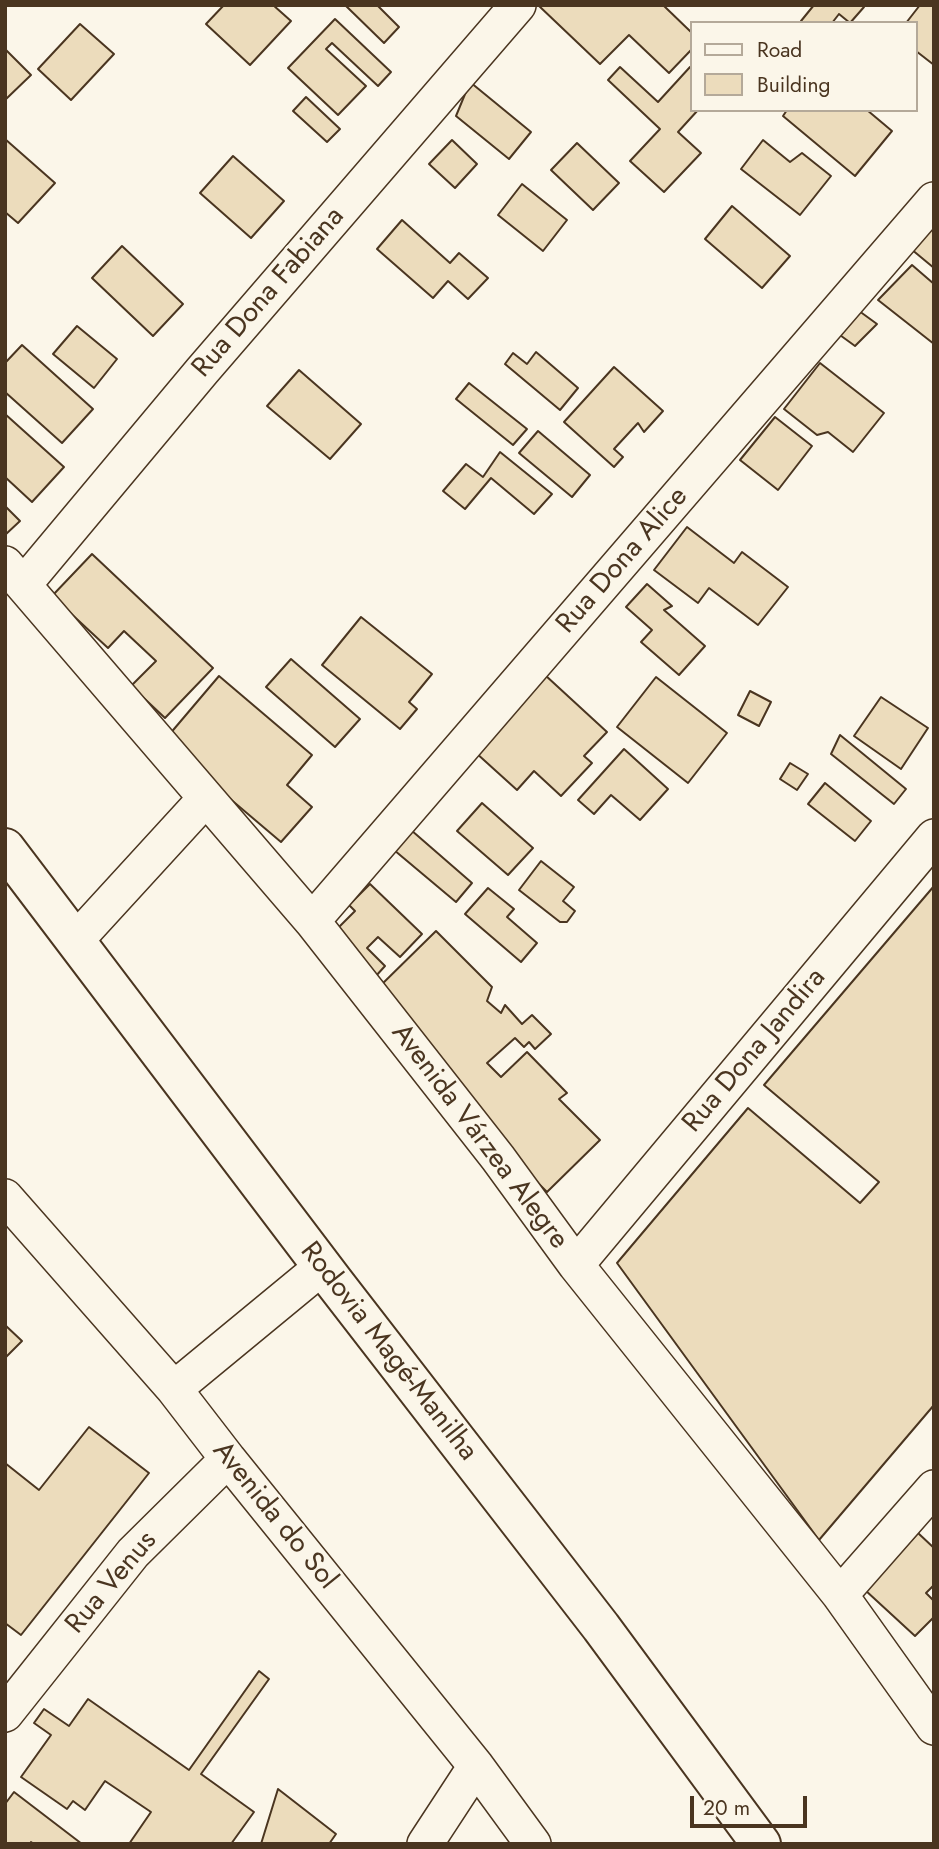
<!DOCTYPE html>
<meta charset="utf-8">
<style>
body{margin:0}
#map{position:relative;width:939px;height:1849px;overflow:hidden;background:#fbf6e9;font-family:Jost,sans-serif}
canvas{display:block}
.frame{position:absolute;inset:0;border:7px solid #4a3520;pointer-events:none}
.legend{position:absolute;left:690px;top:21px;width:228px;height:91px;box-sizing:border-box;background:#fbf6e9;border:2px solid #b4a999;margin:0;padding:9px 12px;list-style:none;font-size:21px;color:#4a3520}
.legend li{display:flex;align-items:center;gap:14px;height:35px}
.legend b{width:35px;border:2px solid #b4a999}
.scale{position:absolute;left:690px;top:1796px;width:117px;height:32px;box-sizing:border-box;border:4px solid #4a3520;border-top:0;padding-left:9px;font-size:21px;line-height:24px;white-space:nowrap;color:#4a3520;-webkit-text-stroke:5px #fbf6e9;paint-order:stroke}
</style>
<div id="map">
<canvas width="939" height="1849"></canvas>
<div class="frame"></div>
<ul class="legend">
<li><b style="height:9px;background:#fbf6e9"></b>Road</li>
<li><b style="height:19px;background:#ecdcbc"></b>Building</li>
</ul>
<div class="scale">20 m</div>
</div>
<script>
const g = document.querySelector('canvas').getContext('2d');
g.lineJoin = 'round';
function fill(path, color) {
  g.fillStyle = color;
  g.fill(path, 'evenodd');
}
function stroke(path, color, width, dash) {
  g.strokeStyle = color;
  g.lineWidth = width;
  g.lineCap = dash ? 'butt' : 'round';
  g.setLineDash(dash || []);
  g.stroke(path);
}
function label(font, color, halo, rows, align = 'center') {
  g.font = font + ' Jost,sans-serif';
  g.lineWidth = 5;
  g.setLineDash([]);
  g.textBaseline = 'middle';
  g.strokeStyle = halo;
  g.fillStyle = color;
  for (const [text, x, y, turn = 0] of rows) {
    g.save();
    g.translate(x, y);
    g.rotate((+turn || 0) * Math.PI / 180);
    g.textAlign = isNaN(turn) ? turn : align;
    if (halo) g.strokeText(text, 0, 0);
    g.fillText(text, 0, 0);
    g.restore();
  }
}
const building = new Path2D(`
 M224 5H273L291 21 250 65 206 24Z
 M345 5H377L399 27 384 43Z
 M538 5H663L692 33V49L669 73 629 35 600 64Z
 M814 5H863L864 7 850 23 839 14 832 23H803L801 21Z
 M920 5H934V65L916 51V23H906Z
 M335 19 391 72 378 86 332 43 326 49 366 86 338 115 288 68Z
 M80 24 114 54 71 100 38 69Z
 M5 49 31 75 5 100Z
 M620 67 658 102 690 67 692 69V110H698L678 132 701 153 664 192 630 161 660 129 608 80Z
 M470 82 531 132 509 159 456 116Z
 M306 97 340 129 327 142 293 111Z
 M787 110H867L892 131 855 176 783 116Z
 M5 139 55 183 18 223 5 212Z
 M452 140 477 164 455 188 429 164Z
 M763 140 790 162 802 153 831 176 800 215 741 169Z
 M577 143 619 183 593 210 551 170Z
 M233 156 284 201 251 238 200 193Z
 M522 184 567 220 543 251 498 215Z
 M732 206 790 256 762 288 705 239Z
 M402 220 450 263 459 253 488 278 468 299 448 281 433 298 377 249Z
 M934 221V268L905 244Z
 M122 246 183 304 153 336 92 278Z
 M912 265 934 284V344L878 300Z
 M855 308 877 324 855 346 833 330Z
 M77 326 117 359 94 388 53 354Z
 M22 345 93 409 62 443 5 392V363Z
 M536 352 578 388 560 410 505 364 513 353 527 364Z
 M820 363 884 413 853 452 828 432 817 435 784 409Z
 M614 367 663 411 644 432 638 423 614 449 623 457 614 467 564 422Z
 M299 370 361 424 330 459 267 406Z
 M469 383 527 429 513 445 456 399Z
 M5 414 64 467 32 502 5 477Z
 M775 417 812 446 778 490 740 460Z
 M538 431 590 475 572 497 519 453Z
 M500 452 552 494 534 514 491 478 465 509 443 491 466 464 483 477Z
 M5 506 20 521 5 535Z
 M687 527 734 563 742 552 788 587 758 625 709 588 698 603 654 570Z
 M92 554 213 668 165 718 131 686 156 661 124 631 108 648 52 596Z
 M647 584 672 606 664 610 705 646 679 675 641 642 652 630 626 607Z
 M361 617 432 674 409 702 417 709 400 729 322 665Z
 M291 659 360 719 335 747 266 687Z
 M545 675 607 732 584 756 592 763 561 796 534 771 517 790 475 752Z
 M219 676 312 755 287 785 312 807 281 842 163 742Z
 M656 677 727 733 688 783 617 727Z
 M750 691 771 702 759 726 738 715Z
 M881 697 928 728 901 769 854 736Z
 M840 735 906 789 894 804 831 754Z
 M624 749 668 789 640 820 611 795 594 814 578 800Z
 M790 763 808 774 797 790 780 779Z
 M825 783 871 821 855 841 808 804Z
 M482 803 533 848 508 875 457 831Z
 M411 830 472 883 456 902 394 850Z
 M541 861 574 887 563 901 575 911 567 922H560L519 890Z
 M370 884 422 934 400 957 378 937 367 948 385 966 375 977 331 935 355 911 349 905Z
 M934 886V1405L819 1540 617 1263 748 1108 860 1203 879 1182 764 1085Z
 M488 888 514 909 507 917 537 943 521 962 465 914Z
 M436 931 492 987 487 1001 501 1013 505 1005 522 1024 532 1015 551 1034 535 1049 529 1042 524 1047 515 1038 487 1063 501 1077 527 1052 567 1093 559 1099 600 1140 547 1192 506 1151 376 990Z
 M5 1325 22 1341 5 1358Z
 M89 1427 149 1473 21 1635 5 1623V1463L39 1490Z
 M918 1533 934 1548V1585L926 1593 934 1601V1617L915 1636 865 1590Z
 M259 1671 269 1679 201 1774 254 1812 231 1844H129L151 1812 105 1781 85 1810 73 1801 67 1809 21 1777 51 1735 34 1723 44 1709 69 1726 88 1699 189 1770Z
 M278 1789 336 1834 329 1844H261Z
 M14 1792 82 1844H34L31 1842 30 1844H5V1804Z`);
fill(building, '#ecdcbc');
stroke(building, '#4a3520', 2);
const minor = new Path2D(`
 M5 564 312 921 498 1158 576 1265 840 1595 934 1727
 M24 584 202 371 518 5
 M312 921 934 200
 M76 940 206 798
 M5 1197 174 1389 228 1459 476 1766 533 1844
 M576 1265 934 837
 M174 1389 322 1267
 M840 1595 934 1488
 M5 1714 133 1553 228 1459
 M425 1844 476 1766`);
const trunk = new Path2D(`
 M5 848 334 1282 601 1627 761 1844`);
stroke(minor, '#4a3520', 38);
stroke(trunk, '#4a3520', 42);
stroke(minor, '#fbf6e9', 35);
stroke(trunk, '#fbf6e9', 38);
label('28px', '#4a3520', '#fbf6e9', [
 ["Rua Dona Fabiana",269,293,-49],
 ["Rua Dona Alice",623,561,-49],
 ["Rua Dona Jandira",755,1051,-50],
 ["Avenida Várzea Alegre",479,1137,53],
 ["Rodovia Magé-Manilha",388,1352,52],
 ["Avenida do Sol",274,1516,51],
 ["Rua Venus",112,1583,-50]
]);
</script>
